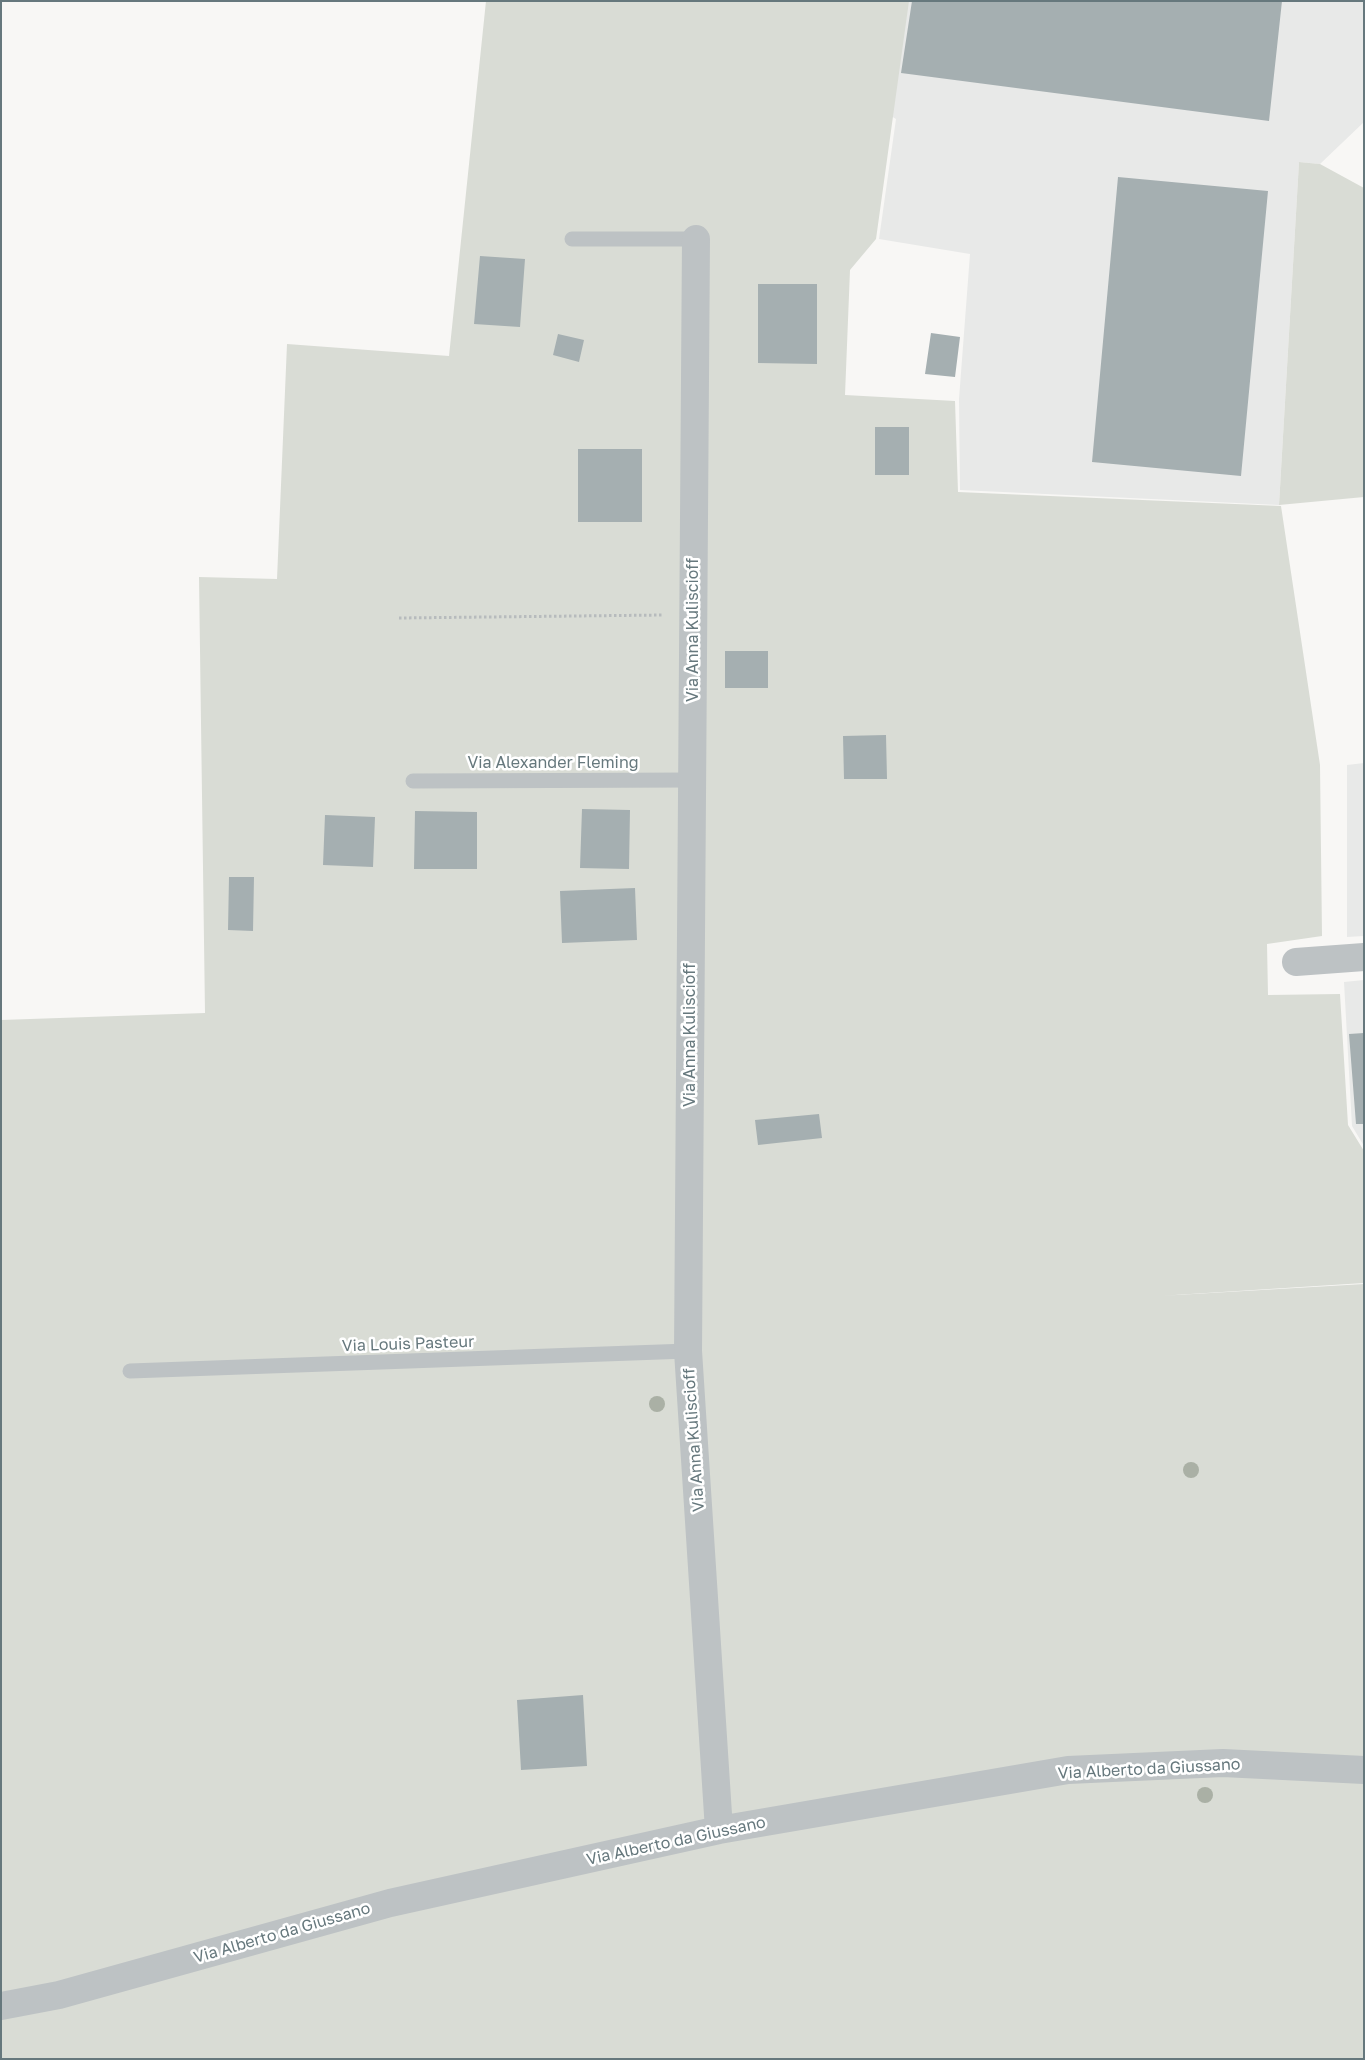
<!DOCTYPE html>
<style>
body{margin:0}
#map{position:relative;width:1365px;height:2060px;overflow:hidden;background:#f8f7f5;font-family:"Golos Text",sans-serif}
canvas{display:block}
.frame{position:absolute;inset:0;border:2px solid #66787d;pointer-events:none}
</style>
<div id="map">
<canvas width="1365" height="2060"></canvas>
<div class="frame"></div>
</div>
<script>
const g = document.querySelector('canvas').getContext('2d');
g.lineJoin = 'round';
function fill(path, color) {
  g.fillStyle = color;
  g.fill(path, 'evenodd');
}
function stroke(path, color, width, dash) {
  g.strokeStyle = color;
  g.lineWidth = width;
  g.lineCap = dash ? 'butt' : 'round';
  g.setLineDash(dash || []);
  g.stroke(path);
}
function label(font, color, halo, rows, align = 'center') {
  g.font = font + ' "Golos Text",sans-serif';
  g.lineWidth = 5;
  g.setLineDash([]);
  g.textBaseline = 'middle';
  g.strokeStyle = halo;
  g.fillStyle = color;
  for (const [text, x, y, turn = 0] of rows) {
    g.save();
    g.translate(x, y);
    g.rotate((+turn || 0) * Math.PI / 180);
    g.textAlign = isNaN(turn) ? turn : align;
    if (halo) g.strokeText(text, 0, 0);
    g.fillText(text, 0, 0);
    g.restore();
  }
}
fill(new Path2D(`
 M754 1H1364V122L1320 164 1299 162 1279 505 960 490 959 399 970 254 879 239 896 119 785 52Z
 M1364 763V936L1347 937V765Z
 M1364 980V1146L1352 1126 1344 982Z`), '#e8e9e8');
fill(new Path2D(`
 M486 1H909L876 239 850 270 845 395 955 401 958 492 1281 506 1320 765 1322 936 1267 944 1268 995 1340 994 1348 1125 1364 1151V1283L1159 1296 1364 1284V2059H1V1020L205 1013 199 577 277 579 287 344 449 356Z
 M1299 162 1320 164 1364 188V497L1279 505Z`), '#d9dcd5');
fill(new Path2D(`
 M912 1H1282L1269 121 901 73Z
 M1118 177 1268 191 1241 476 1092 462Z
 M480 256 525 259 520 327 474 324Z
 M758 284H817V364L758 363Z
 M931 333 960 337 955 377 925 374Z
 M558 334 584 340 579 362 553 355Z
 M875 427H909V475H875Z
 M578 449H642V522H578Z
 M725 651H768V688H725Z
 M886 735 887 779H844L843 736Z
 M582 809 630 810 629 869 580 868Z
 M415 811 477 812V869H414Z
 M325 815 375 817 373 867 323 865Z
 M229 877H254L253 931 228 930Z
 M635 888 637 940 562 943 560 891Z
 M1364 1033V1124H1356L1349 1034Z
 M819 1114 822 1138 758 1145 755 1120Z
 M583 1695 587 1766 521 1770 517 1700Z`), '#a5afb1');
stroke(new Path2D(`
 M399 618 663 615`), '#b7bbbd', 3, [2.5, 2.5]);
stroke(new Path2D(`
 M572 239H696
 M413 781 692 780
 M130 1371 688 1351`), '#bdc2c4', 15);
stroke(new Path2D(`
 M696 239 688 1351 719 1830
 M1296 962 1364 957
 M1 2006 59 1995 390 1903 719 1830 1068 1770 1223 1763 1364 1770`), '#bdc2c4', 28);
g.fillStyle = '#aab0a5';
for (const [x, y] of [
 [657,1404],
 [1191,1470],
 [1205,1795]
]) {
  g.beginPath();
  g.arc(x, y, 8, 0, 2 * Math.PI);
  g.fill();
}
label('16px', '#66787d', '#fff', [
 ["Via Anna Kuliscioff",693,630,-90],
 ["Via Alexander Fleming",553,763],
 ["Via Anna Kuliscioff",690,1035,-90],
 ["Via Louis Pasteur",408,1344,-2],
 ["Via Anna Kuliscioff",694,1440,-94],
 ["Via Alberto da Giussano",1149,1769,-3],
 ["Via Alberto da Giussano",676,1841,-12],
 ["Via Alberto da Giussano",282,1933,-16]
]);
</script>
